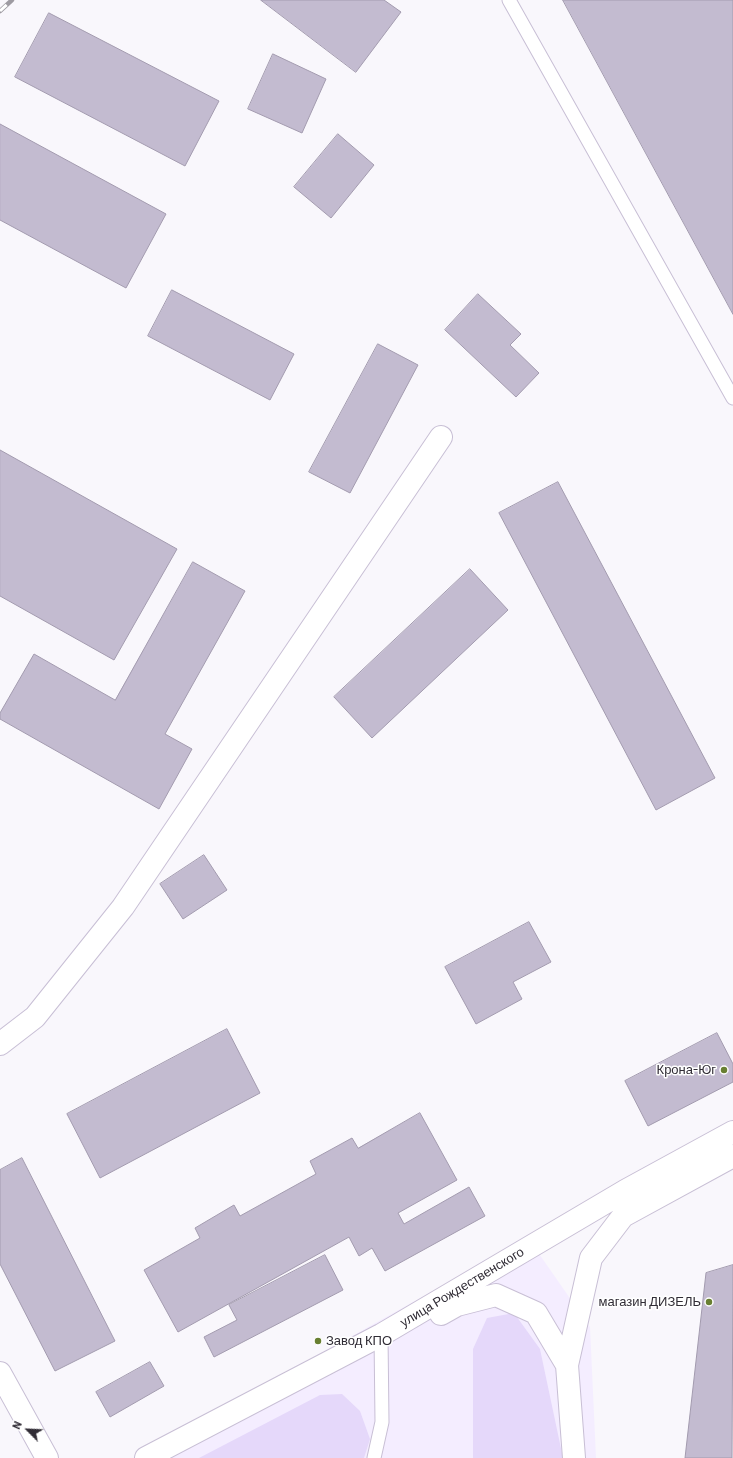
<!DOCTYPE html>
<meta charset="utf-8">
<style>
body{margin:0}
#map{position:relative;width:733px;height:1458px;overflow:hidden;background:#f9f7fc;font-family:Barlow,sans-serif}
canvas{display:block}
.north{position:absolute;left:8px;top:1410px;width:40px;height:40px;-webkit-text-stroke:3px #fff;paint-order:stroke;rotate:294deg;font-size:11px;font-weight:700;line-height:16px;text-align:center;color:#302c35}
.north::after{content:'';display:block;margin:auto;width:14px;height:18px;background:#302c35;clip-path:polygon(50% 0,100% 100%,50% 72%,0 100%)}
</style>
<div id="map">
<canvas width="733" height="1458"></canvas>
<div class="north">N</div>
</div>
<script>
const g = document.querySelector('canvas').getContext('2d');
g.lineJoin = 'round';
function fill(path, color) {
  g.fillStyle = color;
  g.fill(path, 'evenodd');
}
function stroke(path, color, width, dash) {
  g.strokeStyle = color;
  g.lineWidth = width;
  g.lineCap = dash ? 'butt' : 'round';
  g.setLineDash(dash || []);
  g.stroke(path);
}
function label(font, color, halo, rows, align = 'center') {
  g.font = font + ' Barlow,sans-serif';
  g.lineWidth = 3;
  g.setLineDash([]);
  g.textBaseline = 'middle';
  g.strokeStyle = halo;
  g.fillStyle = color;
  for (const [text, x, y, turn = 0] of rows) {
    g.save();
    g.translate(x, y);
    g.rotate((+turn || 0) * Math.PI / 180);
    g.textAlign = isNaN(turn) ? turn : align;
    if (halo) g.strokeText(text, 0, 0);
    g.fillText(text, 0, 0);
    g.restore();
  }
}
fill(new Path2D(`
 M528 1238 590 1327 596 1458H133Z`), '#f4edff');
fill(new Path2D(`
 M514 1313 540 1349 563 1458H473V1349L487 1318Z
 M342 1394 360 1411 370 1439 364 1458H199L320 1395Z`), '#e5d8fa');
const building = new Path2D(`
 M261 0H384L401 12 356 72Z
 M563 0H733V314Z
 M49 13 219 101 185 166 15 77Z
 M273 54 326 79 302 133 248 109Z
 M0 124 166 214 126 288 0 220Z
 M338 134 374 165 331 218 294 187Z
 M172 290 294 354 270 400 148 336Z
 M478 294 521 334 510 345 539 373 516 397 445 330Z
 M378 344 418 365 350 493 309 472Z
 M0 450 177 549 114 660 0 596Z
 M558 482 715 778 656 810 499 513Z
 M193 562 245 591 165 734 192 749 159 809 0 719V713L34 654 115 700Z
 M470 569 508 610 372 738 334 697Z
 M204 855 227 890 183 919 160 884Z
 M529 922 551 962 513 982 522 999 476 1024 445 967Z
 M227 1029 260 1093 100 1178 67 1114Z
 M717 1033 733 1064V1082L648 1126 625 1081Z
 M420 1113 457 1180 398 1213 404 1224 469 1187 485 1216 385 1271 372 1248 359 1256 349 1237 178 1332 144 1270 200 1238 195 1228 234 1205 240 1216 316 1174 310 1161 352 1138 358 1148Z
 M22 1158 115 1341 55 1371 0 1264V1170Z
 M325 1255 343 1290 214 1357 204 1337 237 1320 229 1305Z
 M733 1265 732 1458H685L706 1273Z
 M150 1362 164 1386 110 1417 96 1392Z`);
fill(building, '#c3bbd0');
stroke(building, '#a39baf', 1);
const service = new Path2D(`
 M509 0 733 398
 M374 1458 382 1422 381 1335`);
const minor = new Path2D(`
 M0 1044 35 1017 123 907 441 437`);
const tertiary = new Path2D(`
 M0 1373 47 1458`);
const secondary = new Path2D(`
 M441 1314 457 1305 496 1295 536 1313 567 1365
 M146 1458 381 1335 625 1191 733 1132
 M574 1458 567 1365 591 1258 623 1216 733 1156`);
stroke(service, '#c8bfd5', 15);
stroke(minor, '#c8bfd5', 24);
stroke(tertiary, '#c8bfd5', 24);
stroke(secondary, '#c8bfd5', 24);
stroke(service, '#fff', 13);
stroke(minor, '#fff', 22);
stroke(tertiary, '#fff', 22);
stroke(secondary, '#fff', 22);
const rail = new Path2D(`
 M0 11 12 0`);
stroke(rail, '#9e9ba2', 4.5);
stroke(rail, '#fff', 3, [9]);
for (const [x, y, r, color] of [
 [724,1070,4,"#687f31"],
 [709,1302,4,"#687f31"],
 [318,1341,4,"#687f31"]
]) {
  const dot = new Path2D();
  dot.arc(x, y, r, 0, 2 * Math.PI);
  g.fillStyle = color;
  g.fill(dot);
  stroke(dot, '#fff', 1.5);
}
label('13px', '#302c35', '#fff', [
 ["Крона-Юг",716,1070],
 ["магазин ДИЗЕЛЬ",701,1302],
 ["Завод КПО",326,1341,"left"]
], 'right');
label('13px', '#302c35', '#fff', [
 ["улица Рождественского",462,1287,-31]
]);
</script>
